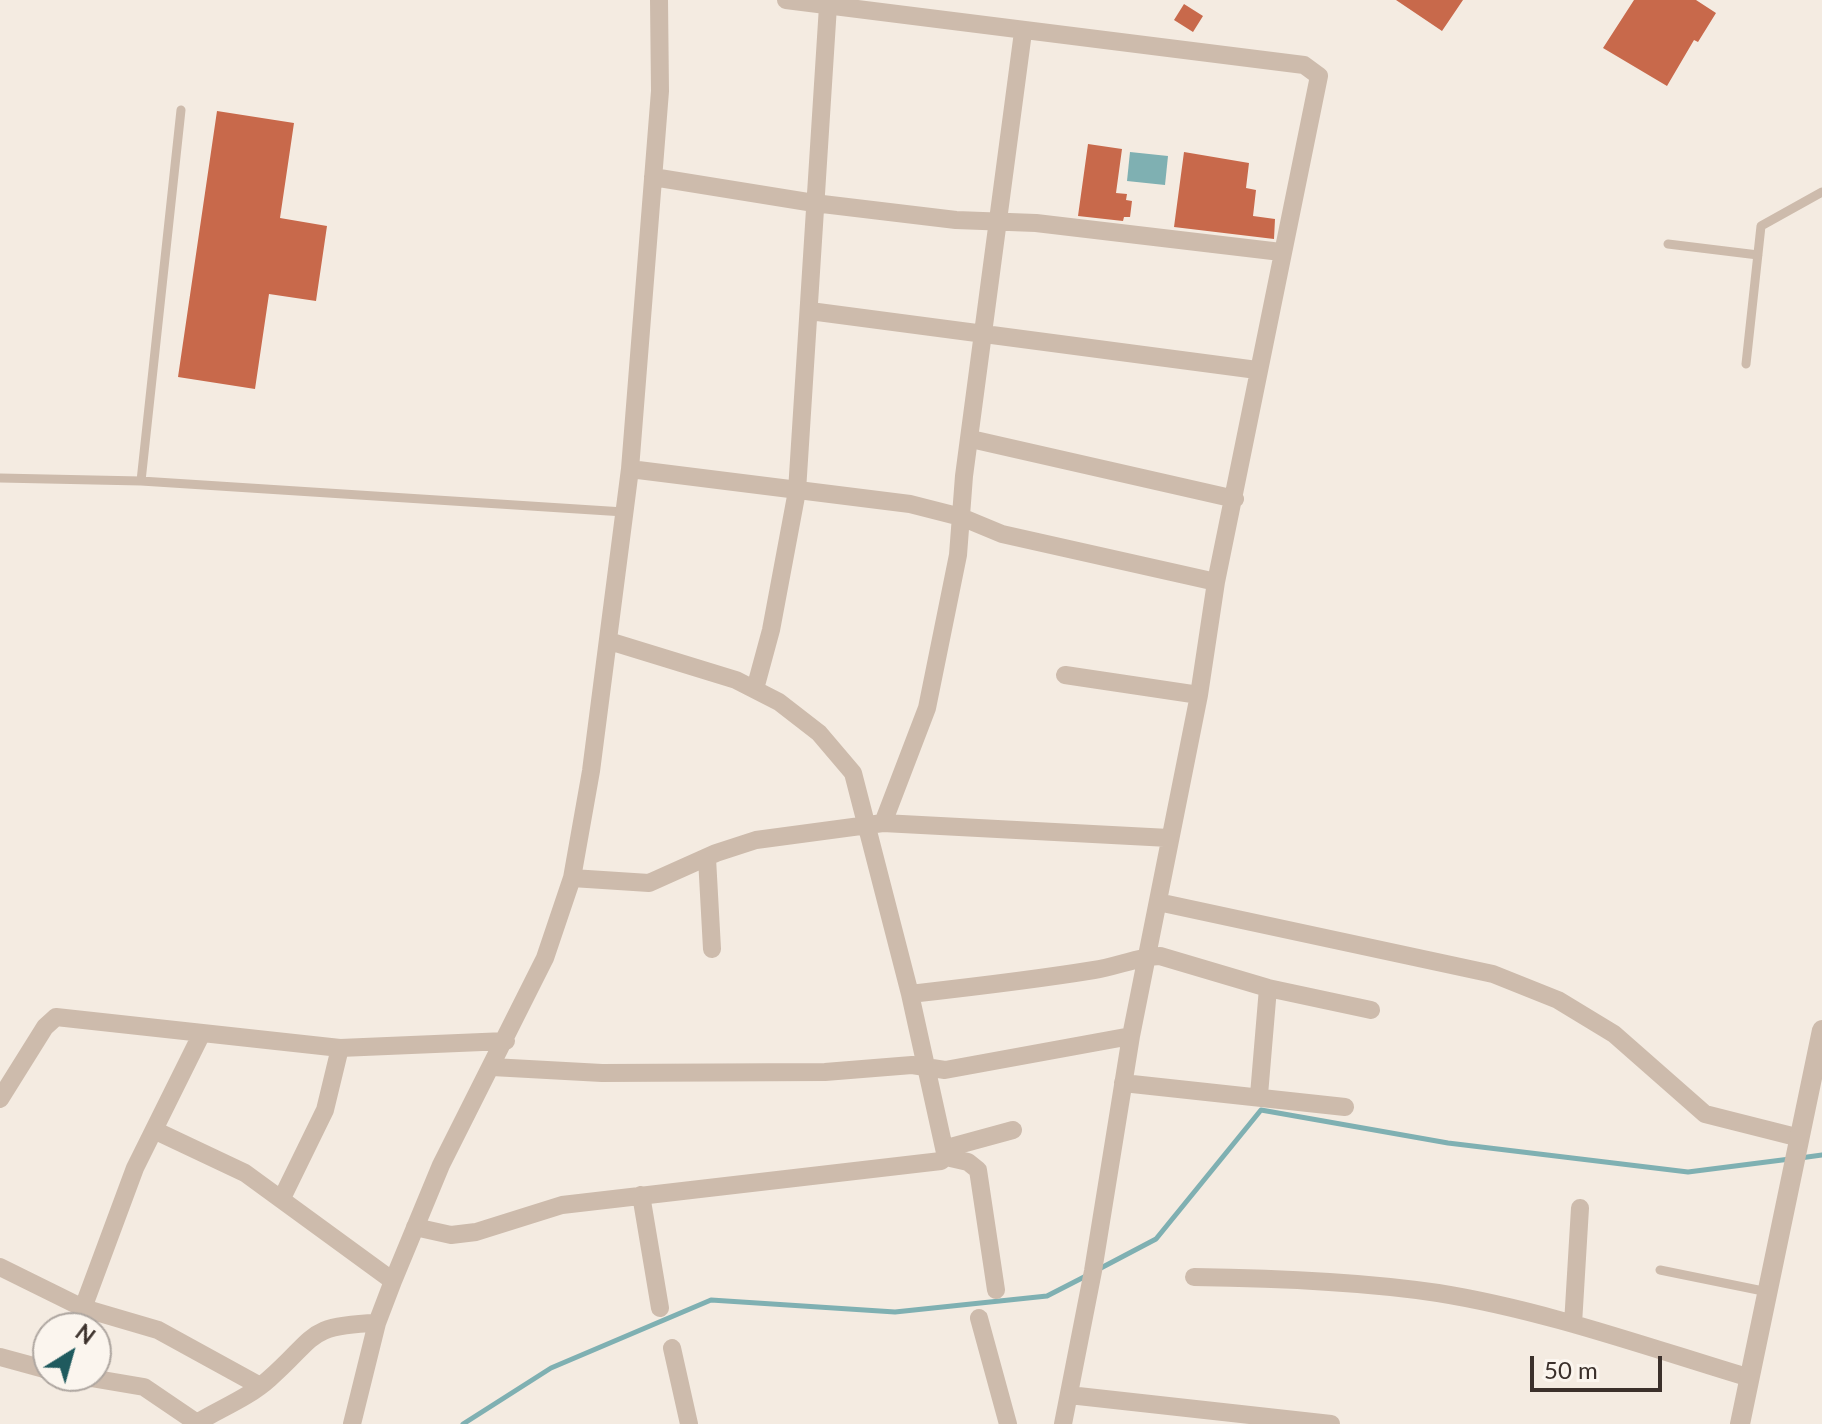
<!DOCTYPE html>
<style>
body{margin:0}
#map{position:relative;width:1822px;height:1424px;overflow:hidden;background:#f4ebe1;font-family:Lato,sans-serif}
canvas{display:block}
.north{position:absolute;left:32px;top:1312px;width:80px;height:80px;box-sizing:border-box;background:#fbf5ee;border:2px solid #aea6a0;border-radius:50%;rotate:37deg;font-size:22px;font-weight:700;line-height:32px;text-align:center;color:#3b302b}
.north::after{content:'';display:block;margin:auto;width:28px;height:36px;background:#1f5a5e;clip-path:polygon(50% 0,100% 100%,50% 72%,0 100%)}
.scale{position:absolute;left:1530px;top:1356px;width:132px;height:36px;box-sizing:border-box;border:4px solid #3b302b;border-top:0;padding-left:10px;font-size:24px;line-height:28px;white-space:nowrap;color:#3b302b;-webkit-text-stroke:6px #fbf5ee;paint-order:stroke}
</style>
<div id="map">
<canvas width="1822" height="1424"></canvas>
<div class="north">N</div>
<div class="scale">50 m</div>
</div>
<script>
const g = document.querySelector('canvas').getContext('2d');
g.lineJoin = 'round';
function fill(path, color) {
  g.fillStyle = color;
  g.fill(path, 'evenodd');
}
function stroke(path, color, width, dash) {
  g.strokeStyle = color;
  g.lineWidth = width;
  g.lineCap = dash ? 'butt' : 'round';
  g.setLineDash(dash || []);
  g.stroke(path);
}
fill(new Path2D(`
 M1130 152 1168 156 1165 185 1127 181Z`), '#7fb0b2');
stroke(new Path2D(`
 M1800 1158 1822 1155
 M1099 1269 1156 1239 1261 1110 1448 1143 1688 1172 1790 1159
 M463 1424 551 1368 711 1300 895 1312 1047 1296 1086 1276`), '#7fb0b2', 5);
fill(new Path2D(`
 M1396 0H1463L1442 31Z
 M1634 0H1696L1716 13 1698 42 1694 40 1667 86 1603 48Z
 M1184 4 1203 16 1193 32 1174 20Z
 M217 111 294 123 280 218 327 226 316 301 269 294 255 389 178 377Z
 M1088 144 1122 149 1116 193 1127 194 1126 200 1132 201 1130 217H1124L1123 221 1078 216Z
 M1184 152 1249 163 1246 188 1256 190 1253 216 1275 219 1274 239 1174 227Z`), '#c8694b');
stroke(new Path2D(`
 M1668 244 1758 255
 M1746 364 1761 226 1822 192
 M0 478 141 481 624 512
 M141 481 181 110
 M1660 1270 1768 1292`), '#cdbbac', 9);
stroke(new Path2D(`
 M786 0 1304 65 1319 76 1216 582 1199 695 1131 1036 1093 1271 1063 1424
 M653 177 814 203 956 220 1036 223 1281 252
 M810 311 1257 370
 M971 439 1235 499
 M630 469 910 504 961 517 1002 534 1216 582
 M609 641 736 680 779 702 819 733 853 773 910 994 946 1157
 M1065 675 1199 695
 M755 689 771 630 797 491 828 6
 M883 823 927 708 958 555 964 476 1023 32
 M707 858 712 949
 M572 878 649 883 716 853 756 840 883 823 1169 838
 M1158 902 1493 974 1558 1000 1614 1034 1705 1114 1800 1138
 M910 994C972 987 1033 980 1094 970 1115 967 1141 956 1160 956L1268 988 1371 1010
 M492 1067 602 1073 825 1072 912 1065 945 1070 1131 1036
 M1123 1083 1345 1107
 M1259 1095 1268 988
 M0 1099 45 1027 56 1017 340 1048 506 1041
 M154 1130 245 1173 393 1281
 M947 1148 1013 1130
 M641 1195 660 1308
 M282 1198 325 1110 340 1048
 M415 1227 451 1235 476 1232 562 1205 941 1161 946 1157 968 1162 978 1170 996 1290
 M0 1267 83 1308 158 1330 260 1386
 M1194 1277C1275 1278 1357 1281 1438 1293 1544 1310 1647 1347 1750 1378
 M83 1308 135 1168 201 1035
 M979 1318 1008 1424
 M1573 1324 1580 1208
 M672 1348 689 1424
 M0 1357 48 1370
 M79 1376 144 1387 197 1423
 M1069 1395 1331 1424
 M195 1424C219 1409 248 1398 269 1379 317 1337 306 1325 377 1323
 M352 1424 377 1323 393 1281 441 1165 545 958 572 878 591 771 630 469 660 91 659 0`), '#cdbbac', 18);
stroke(new Path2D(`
 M1740 1424 1822 1030`), '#cdbbac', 20);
</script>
